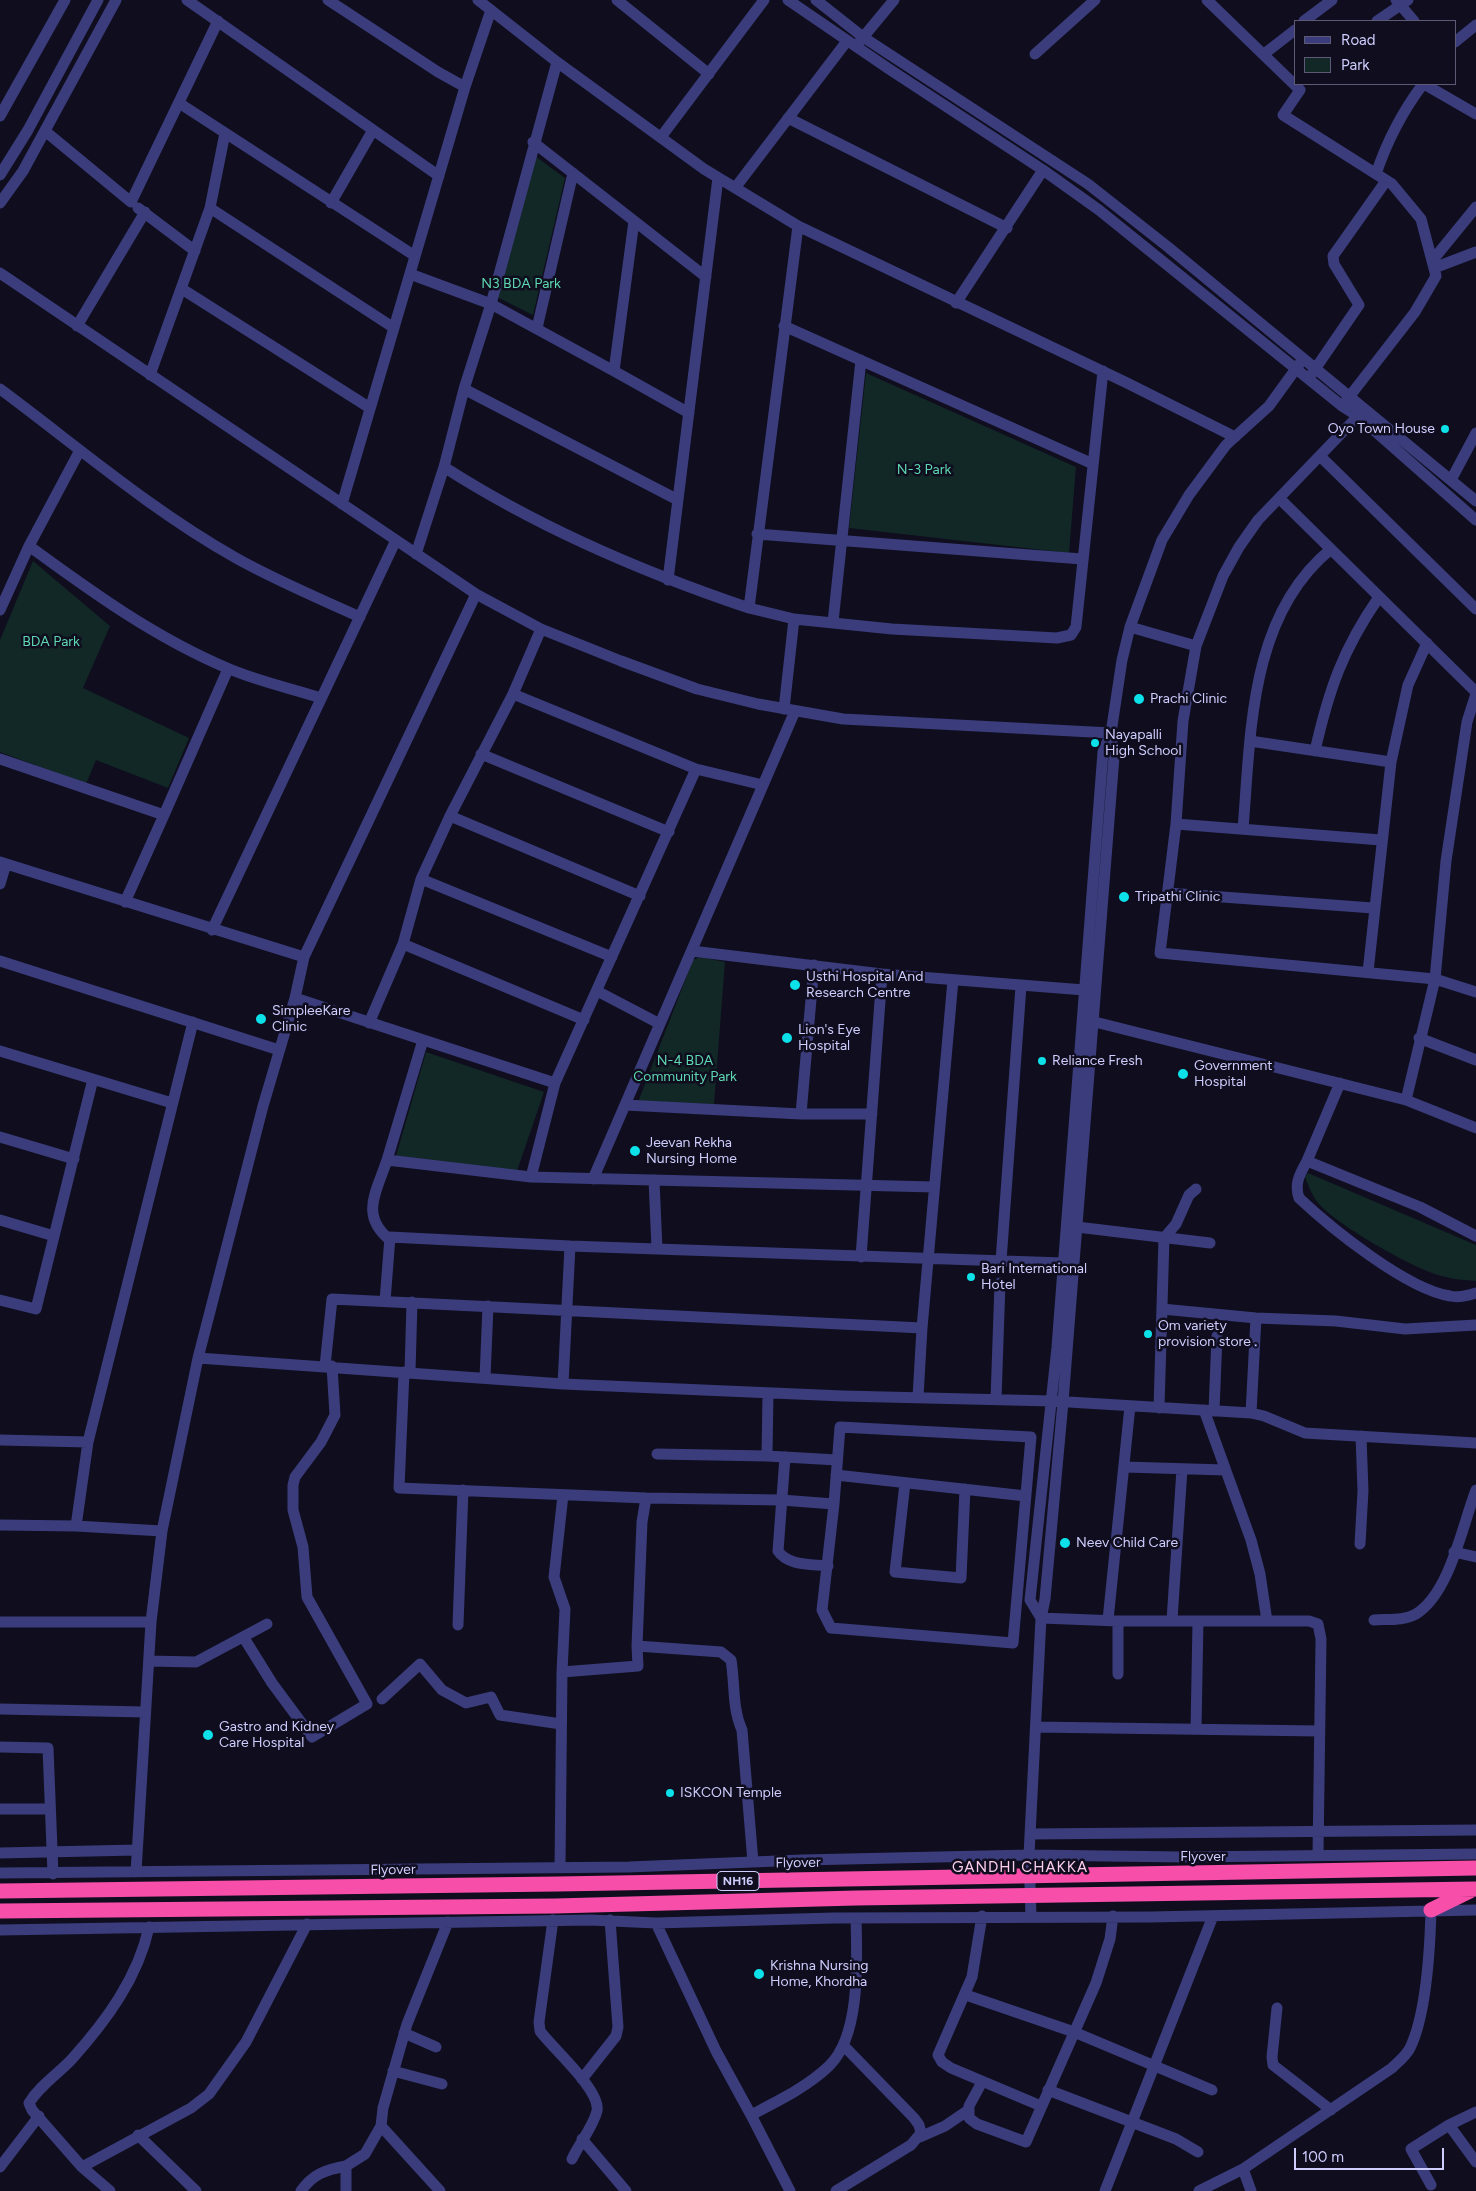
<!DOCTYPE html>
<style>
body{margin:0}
#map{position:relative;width:1476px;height:2191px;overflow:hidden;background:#0f0d1e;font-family:Figtree,sans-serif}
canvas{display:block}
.legend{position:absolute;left:1294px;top:20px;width:162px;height:65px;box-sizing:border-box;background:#0f0d1e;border:1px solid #5c5a77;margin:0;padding:6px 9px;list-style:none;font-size:15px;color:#cfcdfd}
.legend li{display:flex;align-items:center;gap:10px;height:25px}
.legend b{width:25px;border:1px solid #5c5a77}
.scale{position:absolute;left:1294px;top:2148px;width:150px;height:22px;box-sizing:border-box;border:2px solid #cfcdfd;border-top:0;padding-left:6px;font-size:15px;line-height:18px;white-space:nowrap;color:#cfcdfd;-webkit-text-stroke:4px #0f0d1e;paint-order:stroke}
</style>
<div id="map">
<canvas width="1476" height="2191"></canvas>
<ul class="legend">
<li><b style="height:6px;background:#3a3c7b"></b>Road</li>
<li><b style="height:14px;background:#112826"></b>Park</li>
</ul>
<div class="scale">100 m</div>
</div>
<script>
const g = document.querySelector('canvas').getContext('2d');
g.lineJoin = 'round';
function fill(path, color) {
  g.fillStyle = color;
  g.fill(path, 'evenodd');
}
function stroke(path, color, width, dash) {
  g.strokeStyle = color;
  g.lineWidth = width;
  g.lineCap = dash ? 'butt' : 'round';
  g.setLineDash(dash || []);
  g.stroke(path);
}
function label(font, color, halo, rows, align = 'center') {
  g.font = font + ' Figtree,sans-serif';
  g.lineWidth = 5;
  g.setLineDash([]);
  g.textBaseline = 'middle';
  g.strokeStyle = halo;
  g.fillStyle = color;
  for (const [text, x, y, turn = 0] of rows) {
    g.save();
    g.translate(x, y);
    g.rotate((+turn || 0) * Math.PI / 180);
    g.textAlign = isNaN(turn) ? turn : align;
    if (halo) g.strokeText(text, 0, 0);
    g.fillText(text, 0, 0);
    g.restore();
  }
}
fill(new Path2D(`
 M535 156 565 178 533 315 497 297Z
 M866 373 1076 467 1069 553 849 528Z
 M33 561 110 626 83 688 189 738 168 788 96 760 86 784 0 752V640Z
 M700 957 725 962 714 1104 638 1102 693 960Z
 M426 1052 544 1092 517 1171 396 1156Z
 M1308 1173 1476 1245V1281C1463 1280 1451 1279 1438 1275 1411 1267 1337 1225 1319 1204 1312 1196 1309 1187 1305 1177Z`), '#112826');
stroke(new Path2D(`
 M187 0 439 176
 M328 0 438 72 465 87
 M478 0 557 62 704 169 798 226 1125 382 1235 437
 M617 0 709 74
 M788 0 889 69 1043 170 1099 210 1342 406 1358 416 1476 520
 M816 0 863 37 1088 184 1168 247 1476 501
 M1207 0 1300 90 1283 115 1392 184 1421 219 1436 276 1415 312 1346 401
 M1396 0 1414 21
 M1304 21 1332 0
 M1377 21 1408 0
 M860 41 894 0
 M1455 42 1476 25
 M1035 54 1095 0
 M1264 54 1295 30
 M1424 84 1476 114
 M179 103 415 256
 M0 116 65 0
 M788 118 1007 228
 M45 131 131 202 218 21
 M661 137 764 0
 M533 142 706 277
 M1376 174C1387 141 1402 112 1423 84
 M0 175 28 130 98 0
 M735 188 847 41
 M0 203 23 171 116 0
 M331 203 373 130
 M138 208 195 251
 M210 208 394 328
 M1432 261 1476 207
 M1434 268 1476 252
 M0 273 476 594 541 629 621 661 697 689 758 704 843 719 1111 733
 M410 274 491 304 614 371 634 221
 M182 289 370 408
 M956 303 1043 170
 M77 326 145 212
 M784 326 1093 464
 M537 328 573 173
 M614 371 689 413
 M150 375 210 208 225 133
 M1311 375 1359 305 1334 264 1333 256 1386 181
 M0 389C78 447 151 510 236 558 275 580 318 598 360 617
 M464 389 678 500
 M1358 416 1258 520 1239 547 1223 576 1196 646 1183 721 1176 824 1160 953 1435 979 1406 1100
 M79 452 29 546C92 592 154 637 227 668 257 681 290 688 321 698
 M1321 457 1476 609
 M444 467 464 389 491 304 557 62
 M1451 480 1476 433
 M1280 499 1476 692
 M342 504 465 87 491 10
 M757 534 1082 559
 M416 554 444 467C539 528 642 572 749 608
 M668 580 718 178
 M0 610 29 546
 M794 619 749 608 798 226
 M833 622 861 360
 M1130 627 1196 646
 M513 694 696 769 763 785
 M1476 694 1467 722 1446 861 1435 979 1476 992
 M784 709 794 619 892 629 1057 638 1071 635 1076 627 1103 371
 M1250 741 1391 762 1408 685 1427 643
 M1315 751C1329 689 1343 649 1379 597
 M481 754 669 832
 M0 759 164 815 125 902
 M164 815 228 669
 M450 816 640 896
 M1176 824 1381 840
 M1243 829C1251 732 1249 616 1331 549
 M0 862 304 957
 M421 879 612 957
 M0 884 6 864
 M1168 893 1373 908
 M212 930 396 540
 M403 944 584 1020
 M692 951 882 974 1084 990
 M0 961 279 1050
 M814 965 801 1114H872
 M1368 972 1391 762
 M597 991 660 1024
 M295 998 304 957 476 594
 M1087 1020 1406 1100 1476 1128
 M369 1023 403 944 421 879 450 816 513 694 541 629
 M1419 1038 1476 1060
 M423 1040 387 1160 531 1177
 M0 1051 172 1103
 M555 1083 696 769
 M1340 1083 1307 1161 1420 1207 1476 1236
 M625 1105 801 1114
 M0 1137 74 1159
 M387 1160C377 1191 359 1215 390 1240
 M1307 1161C1300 1174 1294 1183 1299 1198 1331 1228 1406 1289 1450 1296 1459 1298 1467 1296 1476 1293
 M593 1179 795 711
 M654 1180 657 1249
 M0 1220 54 1236
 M1077 1227 1210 1243
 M861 1257 882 974
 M1001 1261 1021 986
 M0 1300 36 1309 93 1079
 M385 1301 390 1237 570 1246 1063 1263
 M1162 1309 1256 1318 1336 1321 1405 1329 1476 1325
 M198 1358 563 1384 843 1396 1052 1401 1251 1413 1264 1416 1305 1433 1476 1443
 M325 1366 332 1299 922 1328
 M404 1372 399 1488 646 1498 642 1522 637 1646
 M410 1372 412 1302
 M485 1378 488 1306
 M563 1384 570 1246
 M918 1397 922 1328 953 980
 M996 1399 1000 1283
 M1159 1408 1164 1238 1176 1224 1189 1195 1196 1189
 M1204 1410 1251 1540 1260 1574 1267 1621
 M1214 1411 1217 1336
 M1251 1413 1256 1318
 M0 1440 88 1442
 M657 1454 767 1456 837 1460
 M767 1456 768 1393
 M785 1457 778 1551C788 1566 811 1564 828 1566
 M1125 1467 1225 1470
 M836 1475 1026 1496
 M905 1483 895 1572 961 1578 965 1489
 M646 1498 781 1500 834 1504 822 1610 831 1628 1013 1643 1031 1437 840 1427 834 1504
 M0 1525 76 1526 162 1531
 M76 1526 88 1442 193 1022
 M1360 1544 1363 1491 1361 1436
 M1454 1552 1476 1557
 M1041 1618 1030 1600 1057 1347 1103 752 1111 733 1122 660 1130 627 1162 540 1189 495 1226 445 1269 406 1303 359
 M1041 1618 1118 1621H1309L1318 1624 1321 1639 1318 1855
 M1108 1620 1130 1406
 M1172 1620 1182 1469
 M1374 1620C1387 1619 1404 1621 1416 1614 1450 1593 1462 1526 1476 1490
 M0 1622H151
 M458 1625 463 1490
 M244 1638 272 1683 312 1737 367 1704 307 1597 303 1547 293 1510V1485L295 1477 321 1442 335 1415 332 1366
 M149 1661 196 1662 267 1624
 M562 1672 565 1609 554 1577 563 1495
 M1118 1674V1621
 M382 1699 420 1664 442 1690 466 1703 491 1697 500 1715 561 1724
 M0 1709 145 1712
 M1036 1727 1319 1731
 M1196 1729 1198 1621
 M0 1747 48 1748 53 1874
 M0 1809H48
 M1030 1834 1476 1830
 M0 1853 137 1850
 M560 1867 562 1672 638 1666 637 1646 721 1652 731 1660C735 1683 732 1708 742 1730L753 1862
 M136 1872 151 1622 162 1531 198 1358 263 1106 295 998 555 1083 531 1177 934 1187
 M0 1873 629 1867 802 1860 1029 1855 1183 1857 1476 1854
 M982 1916 972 1977 938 2055 942 2062 951 2068 1041 2106
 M1031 1916 1029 1855 1041 1618 1045 1599 1063 1402 1114 757 1111 735
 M553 1920 539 2022 540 2031C553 2049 601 2090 597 2111 593 2127 579 2144 572 2159
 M656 1923 716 2051 751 2115
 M0 1930 590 1920 656 1923 833 1918 1151 1917 1476 1910
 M966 1995 1074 2032 1212 2090
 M1277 2008 1272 2057 1273 2065 1331 2110
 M404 2033 436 2047
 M393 2071 442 2084
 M582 2079 616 2036 618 2027 610 1920
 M982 2082 969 2106V2118L977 2124 1026 2142 1096 1983 1110 1939 1113 1916
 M1048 2090 1176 2139 1198 2152
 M1449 2125 1476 2162
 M381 2126 440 2191
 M138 2135 196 2191
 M920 2137 945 2126 967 2111
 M582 2139 626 2191
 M0 2167 39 2116
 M82 2167 32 2110 29 2103C40 2085 58 2074 72 2059 106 2021 138 1978 149 1927
 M1243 2169 1392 2068C1398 2062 1406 2056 1410 2048 1426 2015 1430 1947 1431 1910
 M1431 2185 1411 2149 1449 2125 1476 2112
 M110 2191 82 2167 191 2108 209 2094 246 2042 307 1924
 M301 2191C313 2174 325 2170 346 2166
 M346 2191V2166L365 2154 381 2126 383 2108 407 2024 448 1922
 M790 2191 751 2115C778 2101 807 2087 829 2066 861 2035 857 1960 856 1918
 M836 2191 911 2145 921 2133 919 2125 914 2118 844 2046
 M1105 2191 1213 1916
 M1199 2191 1243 2169 1251 2191`), '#3a3c7b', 11);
stroke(new Path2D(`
 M0 1891 558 1884 1476 1868
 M1431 1910 1470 1891
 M0 1911 555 1906 856 1898 1476 1889`), '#f64ea9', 15);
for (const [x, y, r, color] of [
 [1445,429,5,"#0ce1ea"],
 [1139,699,6,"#0ce1ea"],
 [1095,743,5,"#0ce1ea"],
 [1124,897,6,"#0ce1ea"],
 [795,985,6,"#0ce1ea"],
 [261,1019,6,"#0ce1ea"],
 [787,1038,6,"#0ce1ea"],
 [1042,1061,5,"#0ce1ea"],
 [1183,1074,6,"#0ce1ea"],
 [635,1151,6,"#0ce1ea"],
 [971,1277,5,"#0ce1ea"],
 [1148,1334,5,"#0ce1ea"],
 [1065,1543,6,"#0ce1ea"],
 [208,1735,6,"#0ce1ea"],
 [670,1793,5,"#0ce1ea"],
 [759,1974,6,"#0ce1ea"]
]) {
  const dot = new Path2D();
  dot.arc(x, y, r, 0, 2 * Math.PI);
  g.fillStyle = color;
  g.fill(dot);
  stroke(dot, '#0f0d1e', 2);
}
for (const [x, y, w] of [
 [738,1881,42]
]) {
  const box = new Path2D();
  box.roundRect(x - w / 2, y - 9.5, w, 19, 4);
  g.fillStyle = '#0f0d1e';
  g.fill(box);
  stroke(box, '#cfcdfd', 1);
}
label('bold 12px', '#cfcdfd', null, [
 ["NH16",738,1881]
]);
label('14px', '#5dd8b2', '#0f0d1e', [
 ["N3 BDA Park",521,284],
 ["N-3 Park",924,470],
 ["BDA Park",51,642],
 ["N-4 BDA",685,1061],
 ["Community Park",685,1077]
]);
label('14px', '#cfcdfd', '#0f0d1e', [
 ["Oyo Town House",1435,429,"right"],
 ["Prachi Clinic",1150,699],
 ["Nayapalli",1105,735],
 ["High School",1105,751],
 ["Tripathi Clinic",1135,897],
 ["Usthi Hospital And",806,977],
 ["Research Centre",806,993],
 ["SimpleeKare",272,1011],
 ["Clinic",272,1027],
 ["Lion's Eye",798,1030],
 ["Hospital",798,1046],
 ["Reliance Fresh",1052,1061],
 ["Government",1194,1066],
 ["Hospital",1194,1082],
 ["Jeevan Rekha",646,1143],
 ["Nursing Home",646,1159],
 ["Bari International",981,1269],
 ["Hotel",981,1285],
 ["Om variety",1158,1326],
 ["provision store .",1158,1342],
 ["Neev Child Care",1076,1543],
 ["Gastro and Kidney",219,1727],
 ["Care Hospital",219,1743],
 ["ISKCON Temple",680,1793],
 ["Krishna Nursing",770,1966],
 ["Home, Khordha",770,1982]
], 'left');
label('14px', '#cfcdfd', '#0f0d1e', [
 ["Flyover",1203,1857],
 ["Flyover",798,1863,-1],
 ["Flyover",393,1870,-1]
]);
g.letterSpacing = '1px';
label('15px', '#fdcfef', '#0f0d1e', [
 ["GANDHI CHAKKA",1020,1868]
]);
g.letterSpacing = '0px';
</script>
